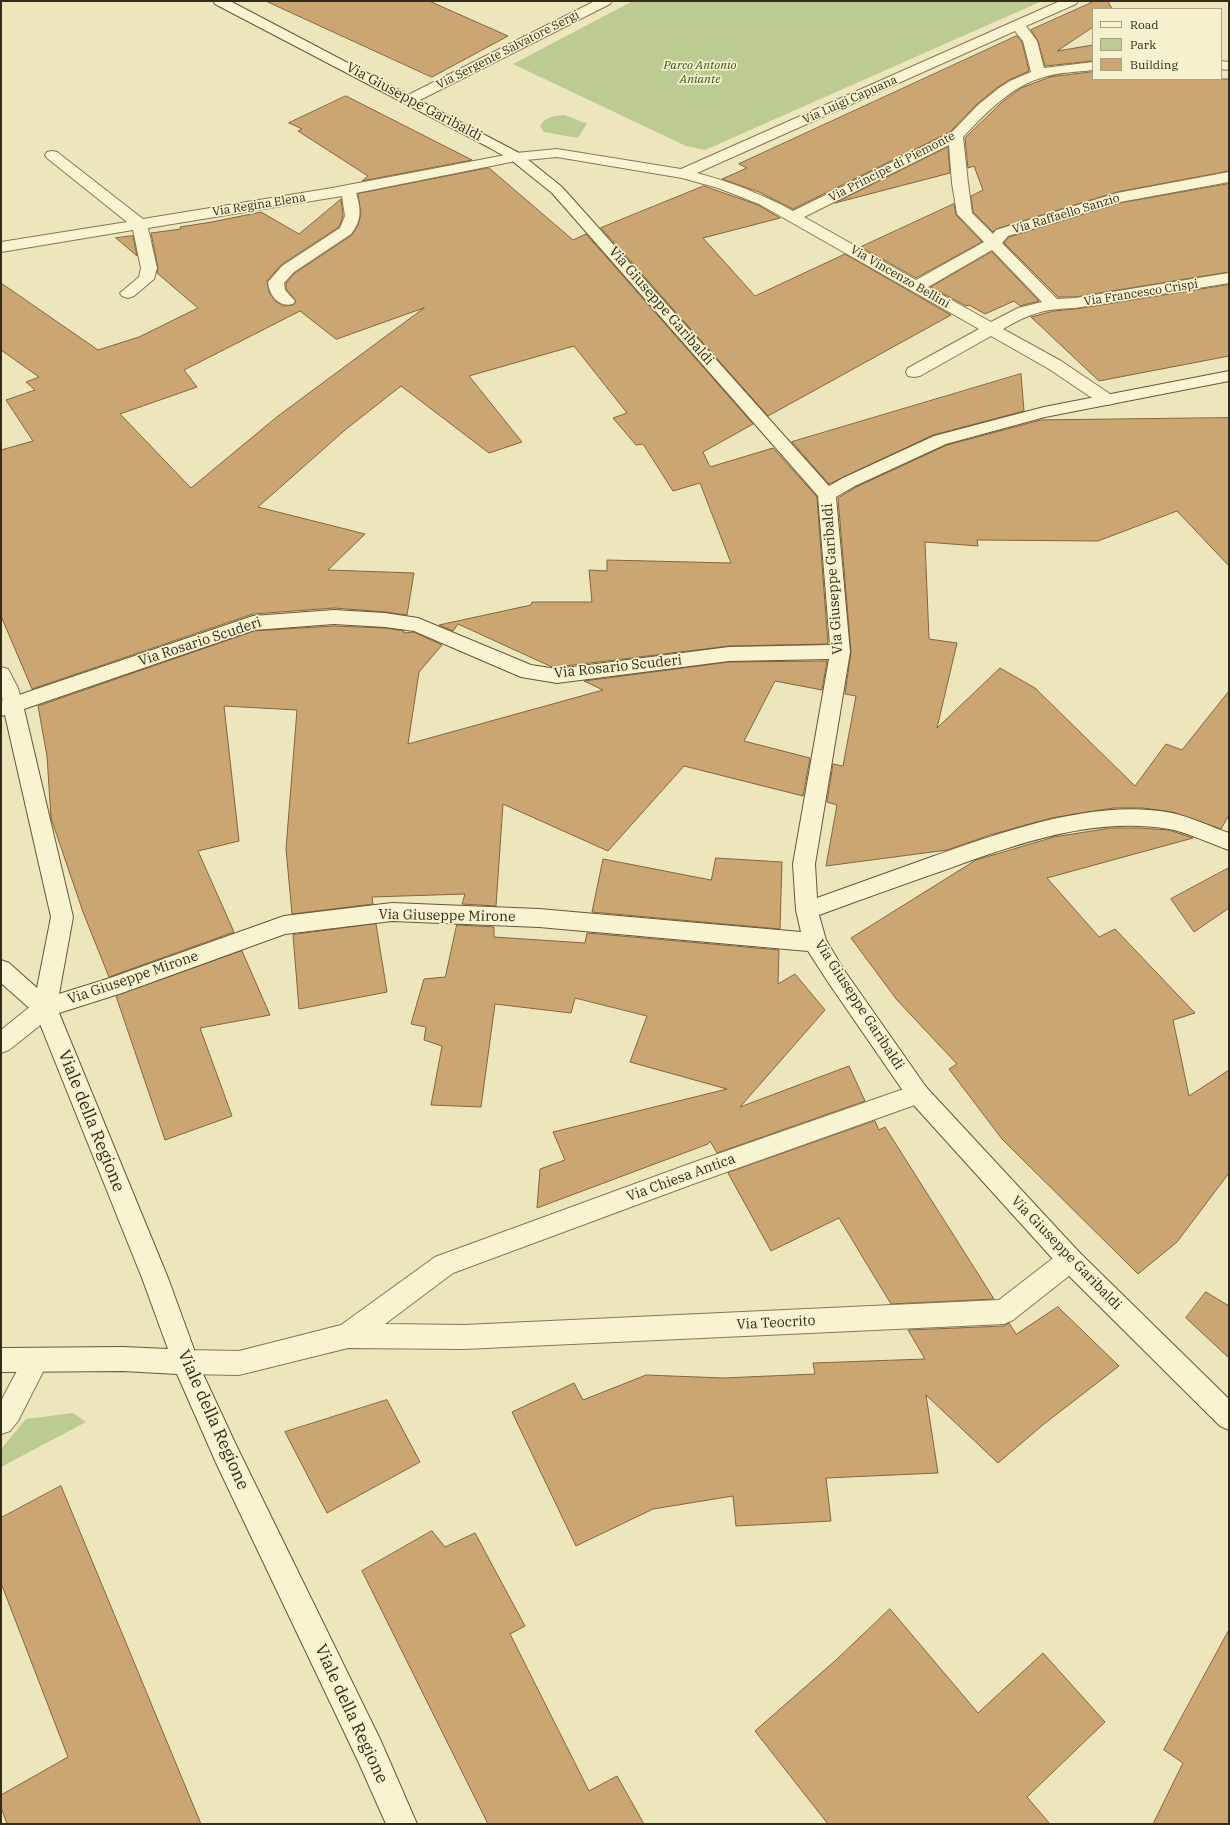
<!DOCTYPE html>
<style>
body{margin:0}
#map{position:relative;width:1230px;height:1825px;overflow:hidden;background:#ede6bd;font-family:"IBM Plex Serif",serif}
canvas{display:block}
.frame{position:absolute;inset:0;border:2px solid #342b1b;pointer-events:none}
.legend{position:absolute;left:1092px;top:8px;width:130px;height:72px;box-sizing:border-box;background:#f5f0cd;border:1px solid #a8a186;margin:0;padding:5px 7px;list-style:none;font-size:12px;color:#342b1b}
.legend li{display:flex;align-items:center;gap:8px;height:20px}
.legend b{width:20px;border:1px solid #a8a186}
</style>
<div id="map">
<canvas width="1230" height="1825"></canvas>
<div class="frame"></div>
<ul class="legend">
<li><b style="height:5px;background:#f8f3d0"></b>Road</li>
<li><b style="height:11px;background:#bbcb92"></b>Park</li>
<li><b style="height:11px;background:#cba673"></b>Building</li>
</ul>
</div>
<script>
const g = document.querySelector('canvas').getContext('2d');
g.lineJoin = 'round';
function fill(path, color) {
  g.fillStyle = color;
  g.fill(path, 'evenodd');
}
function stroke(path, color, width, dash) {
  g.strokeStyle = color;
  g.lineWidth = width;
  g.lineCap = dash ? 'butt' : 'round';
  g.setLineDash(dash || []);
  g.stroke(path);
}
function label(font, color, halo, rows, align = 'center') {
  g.font = font + ' "IBM Plex Serif",serif';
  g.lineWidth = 3.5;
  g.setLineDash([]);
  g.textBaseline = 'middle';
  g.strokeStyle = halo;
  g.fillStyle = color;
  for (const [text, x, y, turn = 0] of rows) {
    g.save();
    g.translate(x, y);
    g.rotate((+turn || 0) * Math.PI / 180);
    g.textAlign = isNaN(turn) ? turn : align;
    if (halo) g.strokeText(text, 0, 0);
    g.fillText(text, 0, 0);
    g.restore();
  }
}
fill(new Path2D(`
 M633 1H1042L705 150 686 146 513 64Z
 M564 115C573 117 581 123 587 123L578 138 544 132 540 126C546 116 554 116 564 115Z
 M73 1413 86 1422 1 1467V1449L26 1419Z`), '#bbcb92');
const building = new Path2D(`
 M266 1H429L508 36 432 77Z
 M1095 1H1108L1112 9H1093V27L1057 51 1093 45V61L1045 66 1038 41 1031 30Z
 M1017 36 1022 42 1029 71 1009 80 998 87 977 104 950 132 793 209 759 192 722 179 747 168 739 164Z
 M1093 72V79H1229V171L1117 192 996 229 993 232 973 212 971 196 983 190 974 166 968 168 965 138 1001 103 1021 88 1050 77Z
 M346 96 472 160 362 181 368 176 298 131 302 129 289 123Z
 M948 147 950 173 835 203Z
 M489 168 573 240 586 234 753 424 703 452 710 467 773 448 817 497 828 644 729 646 557 667H552L458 624 453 631 439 625 531 605 532 602H592L589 570 607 571V560L731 563 700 483 673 491 643 444 636 445 613 418 627 413 574 346 469 376 522 442 489 453 401 386 345 430 258 507 365 534 328 570 414 573 407 615 385 612 334 608 253 614 32 689 1 616V450L33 441 6 400 35 390 26 382 39 377 1 350V283L98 350 139 337 198 308 157 273 158 268 151 233 181 229 180 227 212 222 261 212 299 234 341 199 343 216 339 227 281 265 267 281 269 292 275 301 283 306 293 305 296 301 286 289V283L295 273 352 235 358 225 361 214 358 194ZM424 308 278 416 191 488 120 414 197 387 184 370 300 311 336 339Z
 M1229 184V272L1075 297H1058L1004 243 1009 237 1120 203Z
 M704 186 758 205 780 218 703 238 755 296 845 254 951 315 768 416 601 228Z
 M954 204 956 215 982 242 916 278 861 247Z
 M133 236 137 256 116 238Z
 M992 252 1039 301 1020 306 1014 301 985 314 969 305 966 306 931 287Z
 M1229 285V356L1099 381 1031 317 1054 311 1075 309Z
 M1021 374 1024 411 933 435 829 484 792 442Z
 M1229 418V566L1177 511 1098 541 977 540 978 546 925 542 929 639 957 643 937 728 1000 668 1035 688 1135 786 1166 744 1182 750 1229 691V815L1221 829 1172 812 1143 808H1113L1051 818 990 835 947 850 826 866 837 805 827 802 833 764 843 766 856 696 845 694 851 652 838 498 856 487 947 445 1041 420Z
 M334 626 385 628 404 631V633L414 632 442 645 419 672 408 744 603 690 584 681 729 662 827 661 822 690 775 681 744 741 810 758 803 796 684 766 608 851 503 804 496 906 462 904 465 894 372 897 373 904 292 914 286 849 297 710 224 706 239 841 198 851 234 932 109 977 83 912 51 818 47 756 38 706 254 631Z
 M1111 828H1140L1169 830 1193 838 1047 878 1099 937 1115 929 1195 1013 1173 1020 1189 1096 1229 1070V1173L1177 1242 1138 1274 1002 1139 949 1069 957 1064 897 1000 851 938 976 860 1054 837Z
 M716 858 782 862 780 929 592 912 603 859 711 880Z
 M1229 868V908L1194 932 1171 899Z
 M376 924 387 992 299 1009 293 935Z
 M457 925 494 927V937L585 943 587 933 779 950 778 984 795 974 825 1010 740 1107 849 1066 865 1101 717 1153 710 1141 708 1144 537 1208 540 1169 565 1160 553 1132 727 1089 630 1062 647 1016 575 998 571 1013 495 1004 481 1107 431 1105 442 1046 424 1040 426 1027 411 1024 424 979 445 977Z
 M242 951 270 1015 200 1028 232 1116 165 1140 116 996Z
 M875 1121 879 1130 885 1127 994 1299 891 1304 839 1218 771 1251 728 1173Z
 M1206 1292 1229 1306V1358L1186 1318Z
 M1058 1307 1119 1366 1044 1424 998 1463 926 1395 938 1473 826 1478 831 1521 736 1526 733 1496 653 1509 576 1546 512 1412 574 1383 583 1400 646 1375 723 1378 815 1374 813 1363 925 1359 908 1330 1004 1326 1009 1323 1016 1334Z
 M387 1400 420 1462 327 1513 285 1432Z
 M61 1486 201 1824H7L1 1807V1795L68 1757 1 1583V1518Z
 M432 1531 445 1547 475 1533 525 1626 510 1634 589 1791 617 1776 644 1824H488L362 1571Z
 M890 1609 978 1713 1043 1653 1105 1722 1027 1797 1050 1824H828L755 1731 836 1660Z
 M1229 1630V1824H1153L1183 1763 1164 1750Z`);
fill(building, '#cba673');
stroke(building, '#84643d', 1);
const lane = new Path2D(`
 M36 1348 45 1352 49 1360 18 1421 10 1431 1 1434V1401L27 1352Z`);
const street = new Path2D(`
 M595 1H612L610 4 416 102H406L404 99 406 96Z
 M1060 1H1078L1076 4 1026 26 1037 41 1044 68 1093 62V70C1077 72 1060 72 1044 77 1011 86 986 113 963 137L968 183 972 213 993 234 996 230 1117 193 1229 172V182L1120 202 1008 236 1002 243 1057 299 1075 298 1229 273V283L1075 308C1043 309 1031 313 1003 329L1061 361 1113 396 1116 400 1113 404 1107 405 1101 404 1049 369 991 336 920 376 914 377 908 376 906 372 908 368 979 329 759 204 718 188 682 178 557 157 516 161 356 193C361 209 362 220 351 234L294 272 284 283 285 290 295 301 293 304C279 308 269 295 268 282L282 266 340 228 345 216 342 196 148 228 157 268 154 279 134 296 128 298 122 296 120 293 139 277 141 268 133 230 1 252V242L127 222 47 158 45 155 47 152 52 151 57 152 143 219 332 188 516 153 557 149 681 169ZM1015 31 1023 41 1031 72 1010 81 999 88 978 105 951 133 793 211C762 194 731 182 697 173ZM949 145 952 183 957 214 984 242 916 280 804 217ZM992 250 1042 302 1018 308 991 322 928 287Z
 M1221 61 1229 62V70L1221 69Z
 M1 667 8 669 18 688 23 706 20 711 13 713 6 711C0 698 1 682 1 667Z
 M45 999 53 1001 56 1008 53 1015 9 1050 1 1053V1030L37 1001Z
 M918 1084 926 1087 930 1094 926 1101 693 1184 453 1273 385 1324 464 1325 999 1300 1061 1252 1070 1249 1079 1252 1083 1260 1079 1268 1013 1320 1004 1324 464 1349 348 1348 239 1375 186 1374 177 1371 173 1362 177 1353 186 1350 239 1351 341 1325 435 1257 689 1164Z`);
const secondary = new Path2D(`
 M213 1H230L521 154 562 187 829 486 843 478 934 436 1044 407 1229 371V381L1045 417 946 444 855 486 836 497 850 652 815 864 817 898C856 884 895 870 934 856 1005 831 1096 798 1172 813 1191 817 1211 827 1229 833V850C1211 844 1187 832 1169 829 1091 816 1014 845 942 871 901 885 860 900 819 915L826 940 844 970 926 1087 1079 1252 1229 1399V1430L1220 1426 1061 1268 910 1101 828 982 808 951 539 927 392 921 285 934 122 993 59 1013 168 1278 203 1374 237 1447 380 1739 417 1824H386L358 1761 217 1465 177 1374 123 1371 1 1372V1348L123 1347 168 1349 142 1278 36 1014 1 983V960L9 963 37 988 51 917 5 715 1 716V701L253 616 334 610 385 613 418 618 531 665 557 669 729 647 830 645 818 496 552 193 511 160 490 148 215 4ZM334 624 385 627 414 631 521 677 557 683 729 661 829 659 793 864 796 910 801 932 539 909 392 903 284 916 110 978 59 994 73 917 24 709 254 630Z`);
stroke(lane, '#857657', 2);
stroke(street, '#857657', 2);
stroke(secondary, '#66573a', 2);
fill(lane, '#f8f3d0');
fill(street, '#f8f3d0');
fill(secondary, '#f8f3d0');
label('12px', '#342b1b', '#f5f0cd', [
 ["Via Sergente Salvatore Sergi",508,50,-27],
 ["Via Luigi Capuana",850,100,-24],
 ["Via Principe di Piemonte",892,167,-27],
 ["Via Regina Elena",259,205,-9],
 ["Via Raffaello Sanzio",1066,214,-17],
 ["Via Vincenzo Bellini",900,277,30],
 ["Via Francesco Crispi",1141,293,-9]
]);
label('italic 12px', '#3d5022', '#f5f0cd', [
 ["Parco Antonio",700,66],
 ["Aniante",700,80]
]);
label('14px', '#342b1b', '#f5f0cd', [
 ["Via Giuseppe Garibaldi",414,102,28],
 ["Via Giuseppe Garibaldi",661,306,49],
 ["Via Giuseppe Garibaldi",833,579,-94],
 ["Via Rosario Scuderi",200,642,-18],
 ["Via Rosario Scuderi",618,667,-6],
 ["Via Giuseppe Mirone",447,916,1],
 ["Via Giuseppe Mirone",133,978,-19],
 ["Via Giuseppe Garibaldi",859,1005,57],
 ["Via Chiesa Antica",681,1178,-20],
 ["Via Giuseppe Garibaldi",1066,1253,46],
 ["Via Teocrito",776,1323,-3]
]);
label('17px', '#342b1b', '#f5f0cd', [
 ["Viale della Regione",91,1121,68],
 ["Viale della Regione",213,1420,66],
 ["Viale della Regione",351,1714,65]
]);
</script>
